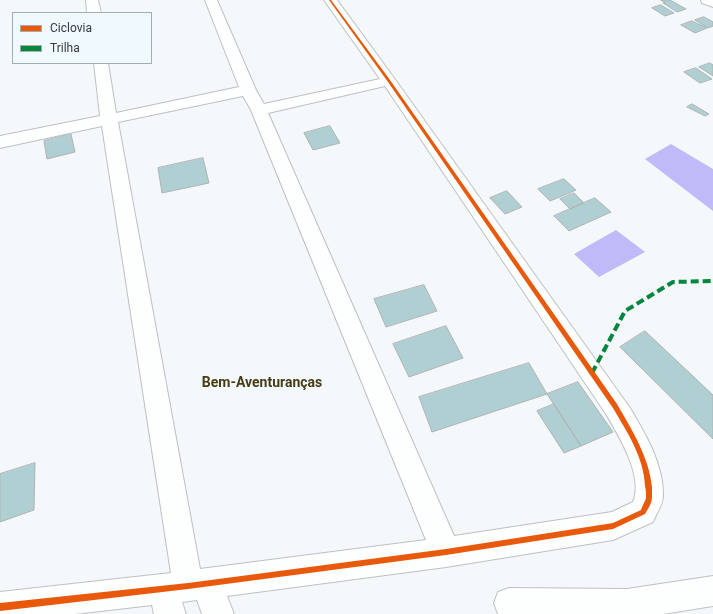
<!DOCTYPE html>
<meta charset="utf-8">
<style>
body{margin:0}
#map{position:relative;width:713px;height:614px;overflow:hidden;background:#f4f8fa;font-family:Roboto,sans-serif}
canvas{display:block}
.legend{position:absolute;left:12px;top:12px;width:140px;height:52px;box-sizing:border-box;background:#f0f9fe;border:1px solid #a5adb1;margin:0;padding:5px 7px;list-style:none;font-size:12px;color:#353a3e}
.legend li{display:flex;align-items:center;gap:8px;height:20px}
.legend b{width:20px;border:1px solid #a5adb1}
</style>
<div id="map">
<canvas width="713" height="614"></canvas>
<ul class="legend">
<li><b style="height:5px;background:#e8590c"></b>Ciclovia</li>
<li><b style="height:5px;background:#00873e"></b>Trilha</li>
</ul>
</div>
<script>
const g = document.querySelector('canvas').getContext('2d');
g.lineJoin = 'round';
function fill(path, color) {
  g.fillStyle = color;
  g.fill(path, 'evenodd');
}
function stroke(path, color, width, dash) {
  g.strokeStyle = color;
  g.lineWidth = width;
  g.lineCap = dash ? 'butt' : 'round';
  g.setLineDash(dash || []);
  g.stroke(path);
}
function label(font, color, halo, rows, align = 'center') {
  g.font = font + ' Roboto,sans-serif';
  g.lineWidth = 4;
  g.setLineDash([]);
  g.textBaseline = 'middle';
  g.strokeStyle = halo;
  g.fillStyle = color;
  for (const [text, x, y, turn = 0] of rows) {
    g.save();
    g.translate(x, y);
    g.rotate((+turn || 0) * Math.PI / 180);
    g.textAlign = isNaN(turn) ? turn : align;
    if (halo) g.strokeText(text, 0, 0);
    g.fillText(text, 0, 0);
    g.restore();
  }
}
fill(new Path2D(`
 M671 144 713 169V211L645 159Z
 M616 230 645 252 599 277 574 254Z`), '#c0baf8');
const building = new Path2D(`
 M661 0H670L686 9 677 12 663 3H665Z
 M661 5 674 13 665 16 652 8Z
 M704 17 713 22V26L708 28 695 20Z
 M692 21 707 28 695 33 681 25Z
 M710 63 713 65V76L699 67Z
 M696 68 712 79 700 83 684 72Z
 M692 104 709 114 705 116 687 107Z
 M330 126 340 143 313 150 304 133Z
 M71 134 75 152 47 159 44 141Z
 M203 158 209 183 162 193 158 168Z
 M564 179 576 190 550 201 538 189Z
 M507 191 522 207 505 214 490 198Z
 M574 193 584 203 570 209 560 199Z
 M595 198 611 212 569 231 554 216Z
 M424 285 437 311 386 327 374 299Z
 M446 326 463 358 409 377 393 344Z
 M645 331 713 395V439L620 347Z
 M529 363 547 394 432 432 419 397Z
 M578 382 613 432 581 446 547 394Z
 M554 404 581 446 564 453 537 411Z
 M35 463 34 510 0 522V474Z`);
fill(building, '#b0cfd2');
stroke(building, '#afb3b5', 1);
const minor = new Path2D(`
 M86 0H98L101 13H87Z
 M205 0H217L256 90 264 104 380 79 324 0H337L394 78 630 408C645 433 664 465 663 496 663 505 656 514 653 522L613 540 446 567 227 596 234 614H202L197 600 182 602 186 614H154L152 605 75 614H0V592L171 573 102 126 0 148V136L100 116 94 63H108L116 113 239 87ZM385 86 606 414C619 436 644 477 633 502L612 512 454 536 268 113ZM243 96 251 110 426 540 200 569 118 122Z
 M701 0H713V7L702 3Z
 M713 576V606L663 614H498L494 603 498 592 509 588 627 589Z`);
stroke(minor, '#bcc1c3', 2);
fill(minor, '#fdfefe');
stroke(new Path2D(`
 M592 373 625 311 673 282 713 281`), '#00873e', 4, [8, 4]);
fill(new Path2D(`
 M329 0H331L390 80 617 404C632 430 649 457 652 487 652 490 652 494 652 497 652 503 648 509 645 514L613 529 446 555 188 589 0 611V603L188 583 446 549 613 523 641 510C642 506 645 502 646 498 646 494 646 490 645 486 644 457 627 432 613 408L388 82Z`), '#e8590c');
label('bold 14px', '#483b12', '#f0f9fe', [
 ["Bem-Aventuranças",262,383]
]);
</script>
